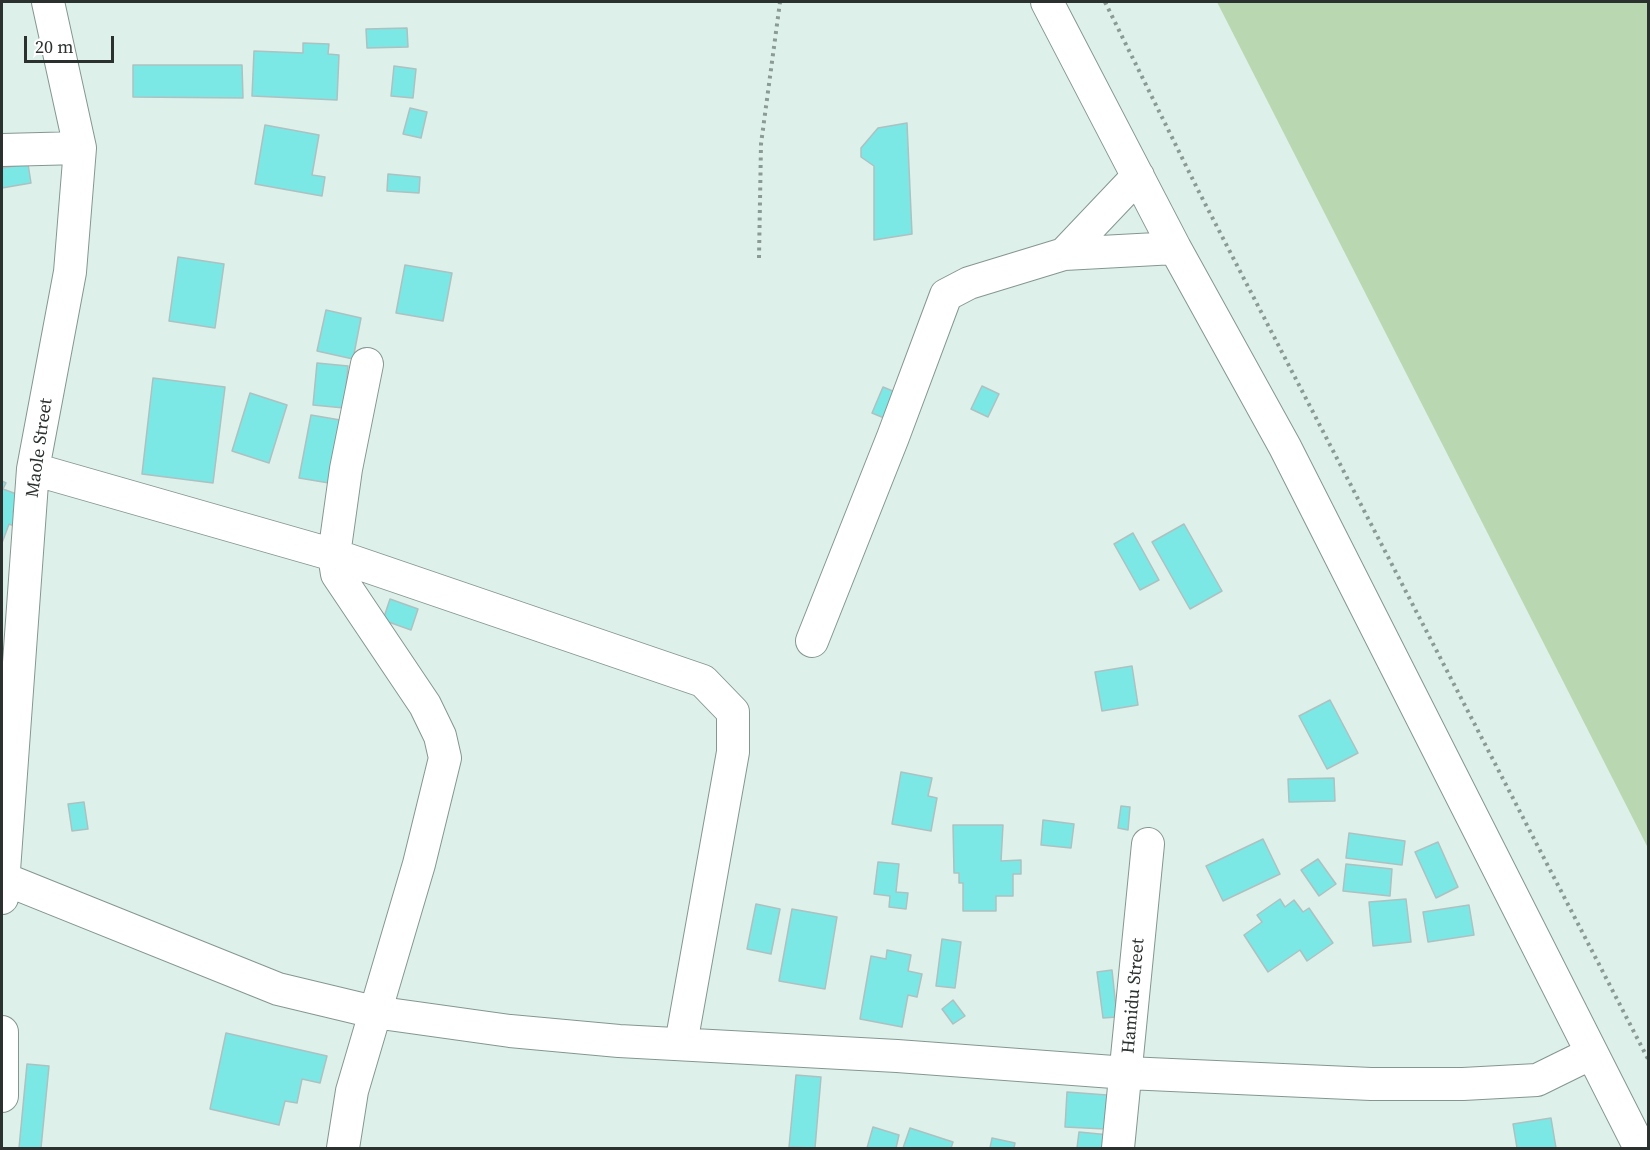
<!DOCTYPE html>
<style>
body{margin:0}
#map{position:relative;width:1650px;height:1150px;overflow:hidden;background:#ddf0ea;font-family:"Source Serif 4",serif}
canvas{display:block}
.frame{position:absolute;inset:0;border:3px solid #2a312f;pointer-events:none}
.scale{position:absolute;left:24px;top:36px;width:90px;height:27px;box-sizing:border-box;border:3px solid #2a312f;border-top:0;padding-left:8px;font-size:18px;line-height:21px;white-space:nowrap;color:#2a312f;-webkit-text-stroke:4px #fff;paint-order:stroke}
</style>
<div id="map">
<canvas width="1650" height="1150"></canvas>
<div class="frame"></div>
<div class="scale">20 m</div>
</div>
<script>
const g = document.querySelector('canvas').getContext('2d');
g.lineJoin = 'round';
function fill(path, color) {
  g.fillStyle = color;
  g.fill(path, 'evenodd');
}
function stroke(path, color, width, dash) {
  g.strokeStyle = color;
  g.lineWidth = width;
  g.lineCap = dash ? 'butt' : 'round';
  g.setLineDash(dash || []);
  g.stroke(path);
}
function label(font, color, halo, rows, align = 'center') {
  g.font = font + ' "Source Serif 4",serif';
  g.lineWidth = 5;
  g.setLineDash([]);
  g.textBaseline = 'middle';
  g.strokeStyle = halo;
  g.fillStyle = color;
  for (const [text, x, y, turn = 0] of rows) {
    g.save();
    g.translate(x, y);
    g.rotate((+turn || 0) * Math.PI / 180);
    g.textAlign = isNaN(turn) ? turn : align;
    if (halo) g.strokeText(text, 0, 0);
    g.fillText(text, 0, 0);
    g.restore();
  }
}
fill(new Path2D(`
 M1217 2H1648V848Z`), '#b9d7b1');
const building = new Path2D(`
 M407 28 408 47 367 48 366 29Z
 M303 43 329 44 328 54 339 55 337 100 252 96 254 51 303 53Z
 M133 65H242L243 98 133 97Z
 M394 66 416 69 413 98 391 96Z
 M410 108 427 112 421 138 403 134Z
 M907 123 912 234 874 240V166L861 157V148L878 128Z
 M265 125 319 135 312 175 325 177 322 196 255 184Z
 M28 164 31 183 2 188V168Z
 M388 174 420 177 419 193 387 191Z
 M178 257 224 264 215 328 169 321Z
 M405 265 452 273 443 321 396 313Z
 M326 310 361 318 353 359 317 351Z
 M317 363 348 366 344 408 313 405Z
 M153 378 225 387 213 483 142 474Z
 M982 386 999 394 988 417 971 409Z
 M883 387 900 394 889 420 872 413Z
 M250 393 287 405 269 463 232 451Z
 M311 415 346 421 335 484 299 478Z
 M2 481 6 483 3 489 19 495 13 512 26 517 22 529 9 524 2 543Z
 M1184 524 1222 591 1190 609 1152 542Z
 M1133 533 1159 580 1140 590 1114 544Z
 M390 599 418 609 411 630 383 620Z
 M1132 666 1138 705 1102 711 1095 672Z
 M1330 700 1358 753 1327 769 1299 716Z
 M901 772 932 778 928 796 937 798 931 831 892 824Z
 M1334 778 1335 801 1289 802 1288 779Z
 M84 802 88 829 72 831 68 804Z
 M1121 806 1130 807 1128 830 1118 828Z
 M1043 820 1074 824 1071 848 1041 845Z
 M953 825H1003L1001 861 1021 860V874H1013V896H996V911H963V883H959V873H954Z
 M1349 833 1405 841 1402 865 1346 858Z
 M1263 839 1280 874 1223 901 1206 866Z
 M1438 842 1458 887 1436 898 1415 852Z
 M1318 859 1336 884 1319 896 1301 870Z
 M878 862 899 864 896 892 908 893 906 909 889 907 890 896 874 894Z
 M1346 864 1392 869 1390 896 1343 891Z
 M1280 899 1285 907 1294 900 1303 912 1309 908 1333 943 1307 961 1300 950 1268 972 1244 935 1262 922 1257 915Z
 M1406 899 1411 942 1373 946 1369 902Z
 M756 904 780 909 771 954 747 949Z
 M1469 905 1474 935 1428 942 1423 912Z
 M792 909 837 917 825 989 779 981Z
 M942 939 961 942 955 988 936 986Z
 M887 950 911 955 908 971 922 974 917 997 908 995 902 1027 860 1019 871 956 886 959Z
 M1112 970 1117 1017 1103 1018 1097 972Z
 M953 1000 965 1016 953 1024 942 1009Z
 M226 1033 327 1056 320 1083 302 1079 297 1103 285 1101 279 1125 210 1109Z
 M27 1064 49 1066 41 1148H19Z
 M796 1075 821 1077 815 1148 789 1147Z
 M1067 1092 1107 1095 1105 1129 1065 1127Z
 M1551 1118 1556 1148H1517L1513 1124Z
 M873 1127 899 1135 896 1148H867Z
 M910 1128 953 1142 951 1148H903Z
 M1079 1132 1110 1135 1109 1148H1077Z
 M992 1138 1015 1143 1014 1148H990Z`);
fill(building, '#7be8e6');
stroke(building, '#adc1c0', 1.5);
const minor = new Path2D(`
 M1047 2 1175 248 1285 447 1640 1148
 M2 150 80 148
 M1064 254 1138 176
 M33 469 334 555 703 681 733 712V752L681 1044
 M812 641 893 437 946 295 969 283 1064 254 1175 248
 M2 878 278 989 374 1012 510 1031 619 1041 897 1056 1127 1073 1371 1084H1463L1537 1080 1592 1053
 M2 898 33 469 70 272 80 148 48 2
 M2 1032V1096
 M343 1148 352 1091 419 864 445 758 440 736 425 705 337 574 334 555 346 469 367 364
 M1118 1148 1148 844`);
stroke(minor, '#859691', 34);
stroke(new Path2D(`
 M1105 2 1198 190 1648 1059
 M759 258 761 144 780 2`), '#8c9a95', 4, [3, 4.5]);
stroke(minor, '#fff', 32);
label('18px', '#2a312f', '#fff', [
 ["Maole Street",40,448,-82],
 ["Hamidu Street",1134,996,-85]
]);
</script>
